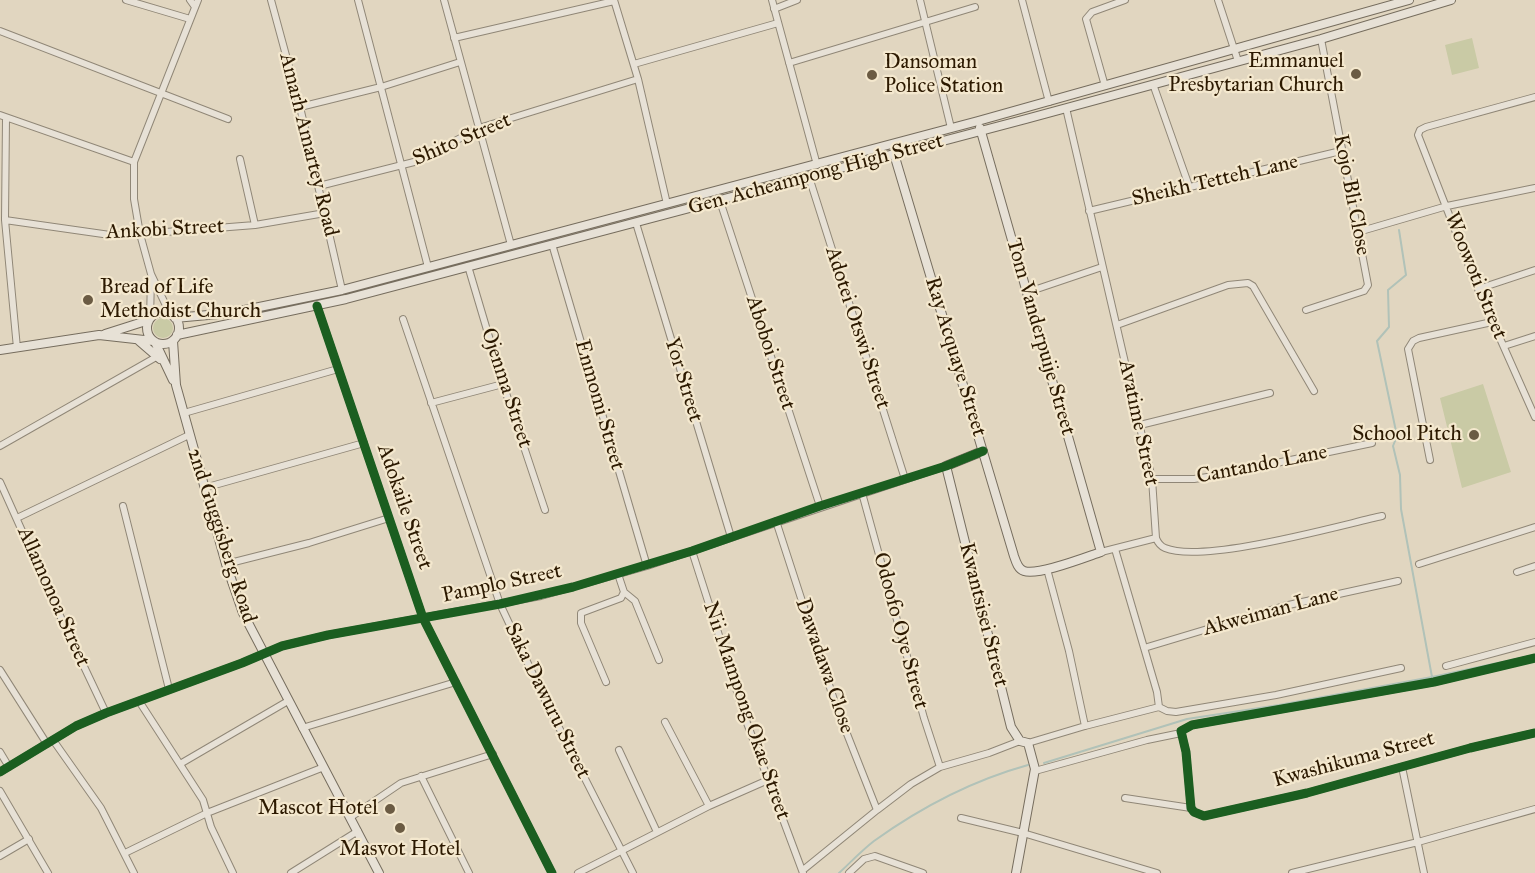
<!DOCTYPE html>
<style>
body{margin:0}
canvas{display:block;background:#e1d6c0}
</style>
<canvas width="1535" height="873"></canvas>
<script>
const g = document.querySelector('canvas').getContext('2d');
g.lineJoin = 'round';
function fill(path, color) {
  g.fillStyle = color;
  g.fill(path, 'evenodd');
}
function stroke(path, color, width, dash) {
  g.strokeStyle = color;
  g.lineWidth = width;
  g.lineCap = dash ? 'butt' : 'round';
  g.setLineDash(dash || []);
  g.stroke(path);
}
function label(font, color, halo, rows, align = 'center') {
  g.font = font + ' "IM FELL Great Primer",serif';
  g.lineWidth = 4.5;
  g.setLineDash([]);
  g.textBaseline = 'middle';
  g.strokeStyle = halo;
  g.fillStyle = color;
  for (const [text, x, y, turn = 0] of rows) {
    g.save();
    g.translate(x, y);
    g.rotate((+turn || 0) * Math.PI / 180);
    g.textAlign = isNaN(turn) ? turn : align;
    if (halo) g.strokeText(text, 0, 0);
    g.fillText(text, 0, 0);
    g.restore();
  }
}
fill(new Path2D(`
 M1472 38 1479 68 1452 75 1445 45Z
 M153 328a10 10 0 1 1 20 0a10 10 0 1 1-20 0Z
 M1483 384 1511 472 1462 488 1440 398Z`), '#c9caa5');
stroke(new Path2D(`
 M1399 230 1406 275 1388 290 1389 327 1377 341 1397 436 1393 446 1400 475 1401 509 1432 677
 M1044 763 1187 719 1279 705 1432 677 1535 655
 M839 873C850 863 861 851 874 841 920 808 974 780 1028 765`), '#b1c2b8', 2);
const street = new Path2D(`
 M126 0 190 19
 M190 0 195 7
 M271 0 300 107 342 290
 M358 0 428 267
 M444 0 511 245
 M614 0 638 79 667 204
 M772 0 817 165
 M920 0 951 128
 M1022 0 1049 102
 M1218 0 1238 61
 M774 9 797 0
 M0 31 228 119
 M454 38 614 1
 M789 63 975 7
 M634 64 778 23
 M1153 84 1189 186
 M1105 86 1086 19 1092 12 1125 0
 M1535 97 1426 127 1420 130 1418 135 1478 289 1535 417
 M300 107 381 87 460 62
 M1066 108 1152 479 1156 538
 M0 115 134 162
 M6 118 5 220 17 348
 M240 159 255 225
 M809 177 905 479
 M319 186 418 161 479 128 638 79
 M720 201 820 506
 M1089 211 1341 151
 M5 220 110 235 140 234 255 225 325 213
 M636 223 731 537
 M1358 232 1447 206 1535 188
 M552 244 647 566
 M468 266 503 384 545 510
 M1478 289 1535 270
 M1028 292 1102 267
 M317 306 423 618 552 873
 M1306 310 1364 291 1368 285 1321 39
 M170 314 151 274 140 234 134 199V162L198 0
 M150 319 151 278
 M403 319 500 604 546 702 633 873
 M1117 325 1228 285 1248 283 1253 286 1314 391
 M1504 346 1535 336
 M431 403 503 384
 M184 413 338 369
 M1140 425 1270 393
 M0 446 158 356
 M1430 460 1408 349 1413 341 1419 338 1492 322
 M1152 479H1194L1214 476 1372 443
 M0 482 62 620 106 713
 M204 488 364 443
 M862 493 924 718 940 767
 M123 506 169 689
 M17 518 189 435
 M776 521 836 706 877 810
 M1156 538C1158 543 1160 546 1165 548 1203 564 1337 526 1382 516
 M1115 549 1157 692 1159 707
 M692 551 747 723 803 873
 M1101 552 1156 538
 M226 564 309 543 389 518
 M1419 564 1535 527
 M1047 569 1069 651 1085 726
 M1517 572 1535 566
 M624 592 635 601 659 660
 M1144 648 1284 606 1398 581
 M1535 658 1434 682 1192 725 1181 731 1186 752 1191 808 1194 812 1204 816 1307 793 1470 748 1535 733
 M1446 666 1535 642
 M0 670 47 744
 M606 682 581 623V613L621 598 624 592 618 574
 M139 701 203 800 211 827 233 873
 M1159 707 1167 711 1176 712 1276 695 1401 668
 M665 722 709 806
 M302 728 456 682
 M53 740 101 808 134 873
 M1028 743 1085 726 1159 707
 M619 750 657 832
 M0 752 9 767
 M180 764 288 701
 M1402 767 1424 873
 M1035 771 1147 740 1181 733
 M0 772 76 726 106 713 242 663 282 646 328 635 541 596 647 566 946 466
 M421 776 469 873
 M0 791 48 873
 M1125 798 1191 808
 M351 817 401 783 493 754
 M961 818 1023 833 1157 873
 M125 853 207 813 324 767
 M0 856 29 839
 M803 870 877 810 911 784 940 767 989 753 1020 741
 M291 873 358 831
 M578 873 709 806 768 780
 M849 873 864 859 875 856 923 873
 M1292 873 1418 842 1535 809`);
const secondary = new Path2D(`
 M894 154 1014 556C1016 562 1018 569 1024 571 1038 576 1086 557 1101 552L980 128
 M147 328a16 16 0 1 1 32 0a16 16 0 1 1-32 0Z
 M175 318 230 313 342 290 978 121 1409 0
 M105 334 149 320
 M177 335 346 299 1026 119 1321 39 1451 0
 M138 340 160 359
 M173 341 176 385 226 564 243 613 379 873
 M155 342 173 380
 M0 350 99 335 153 341
 M983 451 946 466 1011 727 1020 741 1028 743 1035 769 1016 873`);
stroke(street, '#908777', 8);
stroke(secondary, '#766d5e', 10);
stroke(street, '#e7e1d6', 6);
stroke(secondary, '#e7e1d6', 8);
stroke(new Path2D(`
 M317 306 423 618 552 873
 M1535 658 1434 682 1192 725 1181 731 1186 752 1191 808 1194 812 1204 816 1307 793 1470 748 1535 733
 M0 772 76 726 106 713 242 663 282 646 328 635 500 604 573 587 692 551 820 506 946 466 983 451`), '#1b5e20', 9);
for (const [x, y, r, color] of [
 [1356,74,6,"#6b5b43"],
 [872,75,6,"#6b5b43"],
 [88,300,6,"#6b5b43"],
 [1474,435,6,"#6b5b43"],
 [390,809,6,"#6b5b43"],
 [400,828,6,"#6b5b43"]
]) {
  const dot = new Path2D();
  dot.arc(x, y, r, 0, 2 * Math.PI);
  g.fillStyle = color;
  g.fill(dot);
  stroke(dot, '#f4e8ce', 2);
}
label('21px', '#2c1900', '#f4e8ce', [
 ["Emmanuel",1344,62],
 ["Presbytarian Church",1344,86],
 ["Dansoman",884,63,"left"],
 ["Police Station",884,87,"left"],
 ["Bread of Life",100,288,"left"],
 ["Methodist Church",100,312,"left"],
 ["School Pitch",1462,435],
 ["Mascot Hotel",378,809],
 ["Masvot Hotel",400,850,"center"]
], 'right');
label('21px', '#2c1900', '#f4e8ce', [
 ["Shito Street",462,140,-23],
 ["Amarh Amartey Road",308,145,76],
 ["Gen. Acheampong High Street",816,175,-15],
 ["Sheikh Tetteh Lane",1215,181,-13],
 ["Kojo Bli Close",1351,195,79],
 ["Ankobi Street",165,230,-3],
 ["Woowoti Street",1475,276,68],
 ["Adotei Otswi Street",857,328,72],
 ["Tom Vanderpuije Street",1040,337,74],
 ["Aboboi Street",770,353,72],
 ["Ray Acquaye Street",955,357,73],
 ["Yor Street",683,380,73],
 ["Ojenma Street",506,388,72],
 ["Enmomi Street",599,405,74],
 ["Avatime Street",1138,423,78],
 ["Cantando Lane",1262,465,-11],
 ["Adokaile Street",404,507,71],
 ["2nd Guggisberg Road",221,536,72],
 ["Pamplo Street",502,584,-12],
 ["Allamonoa Street",53,597,66],
 ["Akweiman Lane",1271,612,-15],
 ["Kwantsisei Street",983,615,76],
 ["Odoofo Oye Street",900,631,75],
 ["Dawadawa Close",824,666,71],
 ["Saka Dawuru Street",547,701,64],
 ["Nii Mampong Okae Street",746,711,71],
 ["Kwashikuma Street",1354,760,-15]
]);
</script>
